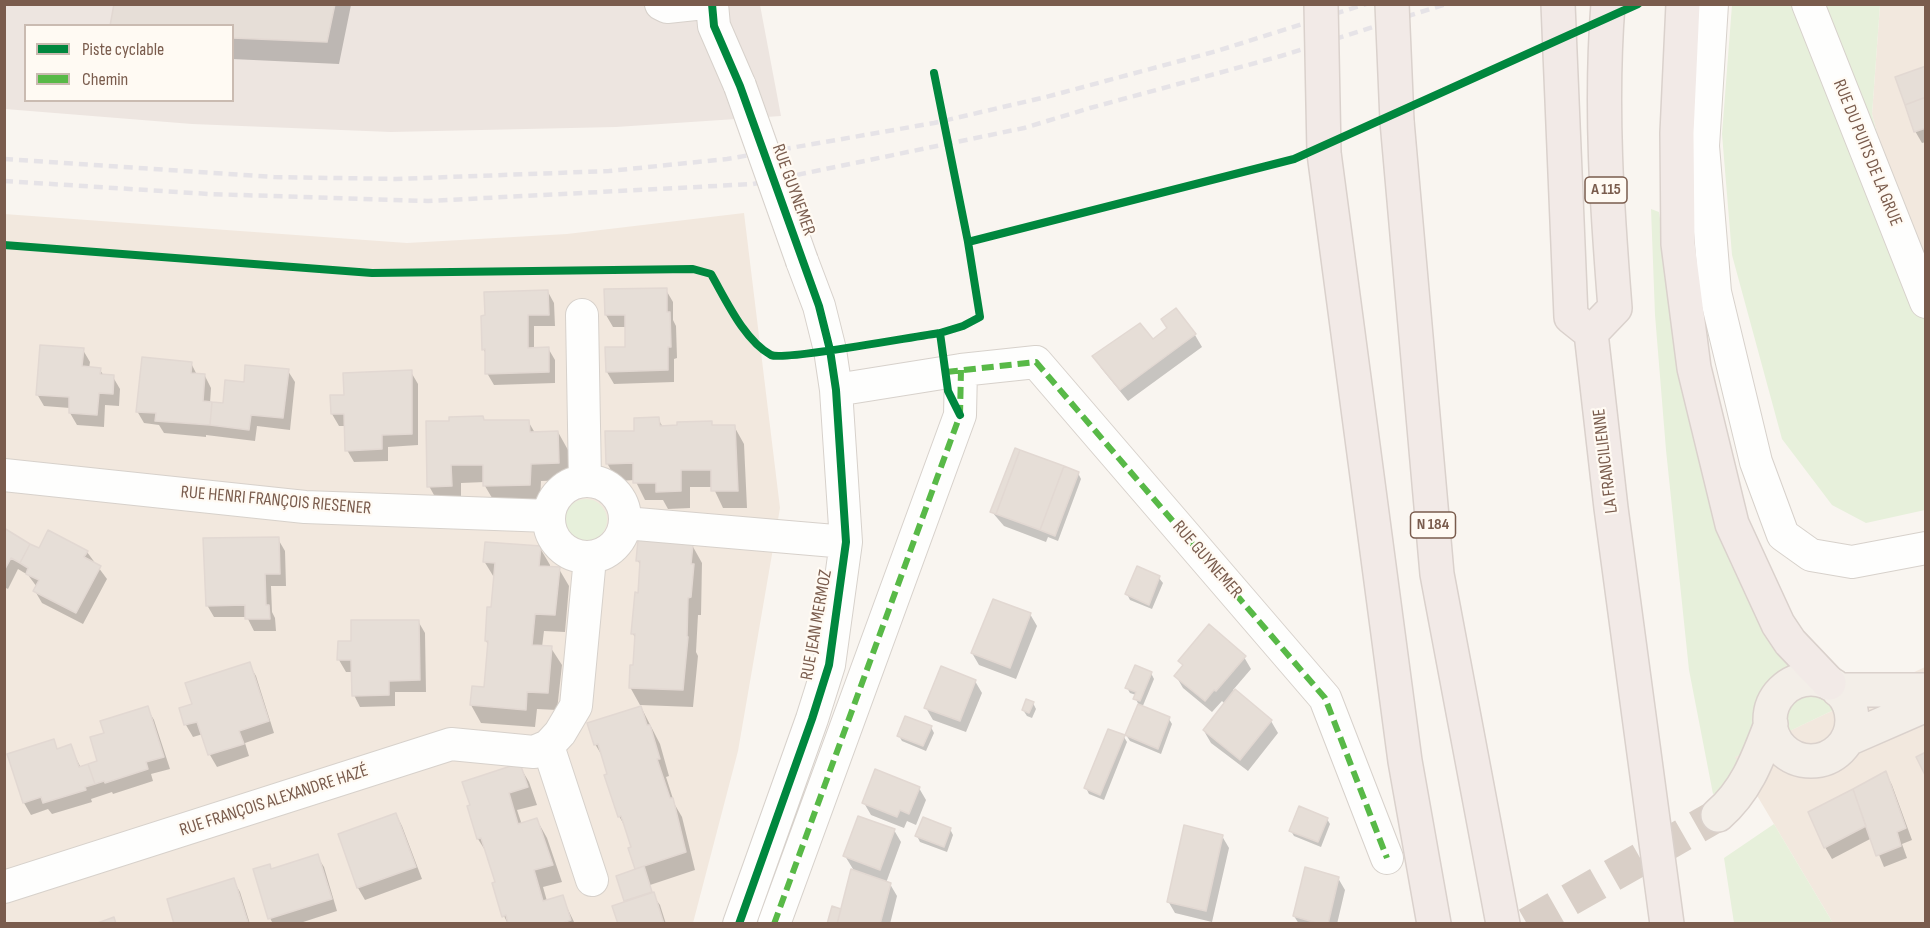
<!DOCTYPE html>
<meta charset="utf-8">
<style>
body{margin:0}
#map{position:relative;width:1930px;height:928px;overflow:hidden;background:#f9f5f0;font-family:"Sofia Sans Condensed",sans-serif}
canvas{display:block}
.frame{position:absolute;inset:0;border:6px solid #7a5c4d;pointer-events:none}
.legend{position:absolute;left:24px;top:24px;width:210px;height:78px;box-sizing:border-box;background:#fffaf3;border:2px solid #cabbb1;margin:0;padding:8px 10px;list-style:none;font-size:18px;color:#7a5c4d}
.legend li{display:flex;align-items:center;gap:12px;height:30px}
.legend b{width:30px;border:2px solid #cabbb1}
</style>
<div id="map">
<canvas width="1930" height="928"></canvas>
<div class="frame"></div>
<ul class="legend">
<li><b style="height:8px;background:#00873e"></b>Piste cyclable</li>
<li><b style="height:8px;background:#58b947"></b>Chemin</li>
</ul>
</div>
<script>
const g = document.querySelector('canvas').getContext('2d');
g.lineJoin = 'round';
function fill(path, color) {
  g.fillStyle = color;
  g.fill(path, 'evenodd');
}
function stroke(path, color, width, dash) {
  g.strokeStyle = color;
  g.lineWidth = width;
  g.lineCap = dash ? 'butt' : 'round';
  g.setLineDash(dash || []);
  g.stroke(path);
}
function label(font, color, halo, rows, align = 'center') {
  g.font = font + ' "Sofia Sans Condensed",sans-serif';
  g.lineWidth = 4.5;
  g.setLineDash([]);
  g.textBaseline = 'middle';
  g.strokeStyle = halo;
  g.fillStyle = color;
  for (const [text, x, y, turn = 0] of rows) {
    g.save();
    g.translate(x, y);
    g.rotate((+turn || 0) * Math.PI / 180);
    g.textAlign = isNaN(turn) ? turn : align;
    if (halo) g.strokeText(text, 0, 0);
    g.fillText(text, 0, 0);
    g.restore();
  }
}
fill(new Path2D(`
 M1880 5H1925V320L1872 114Z
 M744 213 780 508 738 751 693 923H5L4 214 407 243 567 234Z
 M1925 667V923H1833L1734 757Z`), '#f2e8de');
fill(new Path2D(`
 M4 5H760L781 116 616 127 391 132 192 124 5 109ZM26 26H232V100H26Z`), '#ede5e0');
fill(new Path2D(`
 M1732 5H1880L1872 114 1925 320V510L1866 523 1832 505 1782 439 1732 255 1722 134Z
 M1651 209 1659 212 1684 377 1754 602 1796 675 1840 707 1735 757 1750 783 1713 794 1689 670 1666 450 1655 315Z
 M565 520a21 21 0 1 1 42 0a21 21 0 1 1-42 0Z
 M1774 824 1833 923H1734L1724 858Z`), '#e7f0db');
fill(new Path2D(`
 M116 4H351V5L339 64 232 59V26Z
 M1926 68V142L1922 143 1915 131Z
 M666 290 673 302V320L676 326 677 358 674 359V382L614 384 607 372V349L627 348 626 327H613L606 315Z
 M548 292 554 303 555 326H534V349L548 348 555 360V383L494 385 487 373V355L483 349Z
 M1195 335 1202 347 1128 401 1101 368 1094 357Z
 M4 336 6 339 4 357Z
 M83 350 90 362 89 369 100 370 104 376 113 377 120 389 119 406 105 405 104 427 77 425 70 413V408L44 406 37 394Z
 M191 363 197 375 205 376 211 388 210 403 224 404 245 384 288 371 295 382 290 430 257 426 255 441 206 435V437L164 433 159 425 144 423 137 411Z
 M411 372 418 384V445L388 447V461L354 462 347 450 346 426H339L332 414 331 397 345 396Z
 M658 419 663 427 711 423 713 427 734 426 744 444 747 508H723L713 487H690V508L668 509 663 500H645L635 480 617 481 607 463 636 432Z
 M528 421 535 433 558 432 568 450 569 480 541 481 540 502 495 503 485 486V482L461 483V503L439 504 429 486 485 422Z
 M1078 473 1081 479 1058 541 1048 537 1046 542 1004 526 992 512Z
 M4 530 39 551 87 552 107 579 83 624 42 603 35 591 37 587 28 575 18 569 8 589 4 587Z
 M278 539 285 551 286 586H271L272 612 275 618 276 631H254L247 617H214L207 605Z
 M692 545 702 563 701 615H698L696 652 698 656 693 707 640 705 630 687 634 667 636 639 633 634 641 566 638 561Z
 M540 548 550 565V568L559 569 569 586 565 632 544 631 542 647 551 648 562 665 557 710 537 709 535 727 481 723 471 705 473 687 485 688 489 646 486 641 493 608 495 579 484 561Z
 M1159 578 1163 583 1152 609 1130 600 1127 594Z
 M1030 614 1037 626 1016 679 979 665 972 653Z
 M418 621 425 633 426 692H395V706L360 707 354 695 353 672H346L339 660 353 642Z
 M1244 657 1251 669 1233 690 1271 721 1278 733 1248 771 1211 743 1204 731 1225 704 1222 701 1212 712 1183 688 1176 676 1183 666 1180 661Z
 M249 664 256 676 274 733 245 743 249 756 217 767 210 755 203 734 193 737 186 725 181 709 194 705Z
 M1151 673 1154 679 1142 708 1169 719 1172 724 1161 754 1130 741 1126 735 1139 705 1135 698 1136 695 1130 693 1127 688Z
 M975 681 982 693 966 732 933 720 926 708Z
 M1033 703 1036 709 1032 718 1027 716 1023 710Z
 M641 707 660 744 669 776 666 777 675 805 682 817 695 870 650 885 652 894 660 905 666 924H619L626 902 617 877 636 870 630 849 633 848 627 830 619 816 604 759 595 744Z
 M147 708 154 720 170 769 151 774 153 781 113 794 112 792 91 799 92 802 52 814 48 809 31 815 24 803 9 755 53 741 58 750 70 746 81 768 99 762Z
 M931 727 934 733 926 751 902 741 899 736Z
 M1124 737 1127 742 1104 800 1089 794 1086 788Z
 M519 765 529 782 537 805 517 810 522 825 537 820 547 838 562 882 543 887 547 901 562 897 575 924H508L504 916 488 855 478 839 468 807Z
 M1886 773 1892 785 1912 840 1902 844 1907 858 1884 867 1872 838 1832 859 1825 847Z
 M919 788 926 800 916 825 907 821 904 828 871 815 864 803Z
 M396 814 402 826 422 879 365 900 358 888 340 834Z
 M1327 819 1330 824 1321 847 1294 836 1291 831Z
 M950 829 953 835 947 852 920 842 917 836Z
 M894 830 901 842 886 883 890 884 897 896 890 924H829L842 912 853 869 845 856Z
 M1222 836 1229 848 1212 922 1175 913 1168 901Z
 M317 856 324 867 337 911 297 924H273L270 918 269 866 272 870Z
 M1338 878 1345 890 1337 924H1299L1294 916Z
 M233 880 240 892 250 924H176Z`), '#0003');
const building = new Path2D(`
 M114 4H335L327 42 232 38V26H110Z
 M1926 66V97L1905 105 1895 77Z
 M1926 97V128L1914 132 1905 105Z
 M667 288V312H670L671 347H668V370L606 372 605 347H625V315H605L604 289Z
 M548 290 549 315H528V348L549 347V372L485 374V349L482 350 481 316 485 315 484 292Z
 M1176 308 1196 334 1120 390 1092 356 1140 323 1153 339 1167 328 1161 319Z
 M40 345 84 348 82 366 101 368 100 374 114 375 113 394 99 393 97 415 69 413V397L36 395Z
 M142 357 192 362 191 373 205 374 203 401 212 402 210 425 155 421 156 413 136 412Z
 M245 365 289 369 283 418 251 415 249 430 210 425 212 402 223 403 225 380 244 382Z
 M412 370V434L382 435V449L345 451 344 414H331L330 395H344L343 373Z
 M483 416 484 420H529L530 432 558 431 559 463 531 464 530 485 483 486V465H451L452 486 427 487 426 421H449V417Z
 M659 417 660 426 677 425V422L712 421V425H735L738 491H711V470H681V491L656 492V483H633V463L606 464 605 431H634V418Z
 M1015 448 1020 450 996 514 990 512Z
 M1020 450 1064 466 1040 530 996 514Z
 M1064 466 1079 472 1055 536 1040 530Z
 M4 528 30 544 20 563 11 558 4 571Z
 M48 530 88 551 84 557 101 566 76 613 33 591 39 580 26 574 28 568 20 563 30 544 39 548Z
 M279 537 280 574H265L266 605H269L270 619H245V605L206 606 203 538Z
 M643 539 693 544 691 564H694L691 597 688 598 687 636 688 637 683 690 629 688 630 665H633L635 634H631L635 592 638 593 640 561H636L638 540Z
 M485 542 541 546 539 566 560 567 555 615 535 614 532 645 552 646 548 693 527 692 526 710 470 705 472 686 484 687 488 641H485L487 607H491L495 563 483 562Z
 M1137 566 1160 576 1149 605 1125 594Z
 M993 599 1031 613 1010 668 971 653Z
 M351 620H419L420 680 389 681V695L352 696 351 660H337L338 641H351Z
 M1209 624 1246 656 1216 691 1214 690 1205 701 1174 676 1183 665 1178 661Z
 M250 662 269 721 239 731 244 744 208 755 197 722 184 725 179 708 192 704 185 683Z
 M1135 665 1152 672 1140 701 1133 699 1136 692 1125 688Z
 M941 666 976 680 960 721 924 708Z
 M1235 689 1272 720 1240 760 1203 730Z
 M1026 699 1034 702 1029 713 1022 710Z
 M1138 704 1170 717 1158 749 1125 735Z
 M148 706 164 757 146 762 148 769 105 783 104 781 95 784 88 764 97 761 90 737 104 733 100 721Z
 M641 706 647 725H650L660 759H657L670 798H673L686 852 635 869 628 848 631 847 621 816 618 817 604 775 607 774 598 744 594 745 587 723Z
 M905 716 932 726 923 746 897 736Z
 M1108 729 1125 735 1100 795 1084 788Z
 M54 739 57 749 71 744 79 767 88 764 95 784 85 787 86 790 43 803 41 797 23 803 7 754Z
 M1926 752V777L1916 757Z
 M520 763 528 787 509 793 518 824 537 818 553 865 534 870 543 901 563 895 571 920 559 924H508L506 915 502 917 492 883 495 882 481 838 477 839 467 806 470 805 462 782Z
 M875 769 920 787 909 814 900 810 897 817 862 803Z
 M1886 771 1906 828 1897 832 1901 846 1876 856 1853 789Z
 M1853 789 1866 826 1824 848 1808 812Z
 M1299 806 1328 818 1318 842 1289 831Z
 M396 813 416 867 357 888 338 834Z
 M858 816 895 829 880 870 843 856Z
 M923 817 951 828 944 847 915 836Z
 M1184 825 1223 835 1206 911 1167 902Z
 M318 854 332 899 268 919 253 869 270 864 271 869Z
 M644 866 652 892 624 901 616 876Z
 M1305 867 1339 877 1328 924H1320L1293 916Z
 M851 869 891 883 880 924H837Z
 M234 878 248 922 174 924 167 899Z
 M654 892 664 924H618L612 906Z
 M832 906 841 909 837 924H827Z
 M114 917 116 924H95Z`);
fill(building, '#e6ded7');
stroke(building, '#e2d8d2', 1.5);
stroke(new Path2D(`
 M1527 924 1718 815`), '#d9cfc7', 33, [33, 16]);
const street = new Path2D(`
 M661 4 667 7 695 4
 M712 4 714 26 740 86
 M1712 4 1703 146 1715 292 1756 462 1783 535 1811 555 1852 562 1926 548
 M1808 4 1926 302
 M582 315 585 481
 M836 390 961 370 1036 362 1325 698 1387 858
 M4 475 305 507 549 516
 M549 519a38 38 0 1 1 76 0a38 38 0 1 1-76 0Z
 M625 523 846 542
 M548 746 592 880
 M4 887 451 744 534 752 548 746 560 733 576 706 590 558
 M739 924 812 719 829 665 846 542 836 390 830 350 819 306 802 261
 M774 924 960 415 961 370`);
const primary = new Path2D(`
 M1770 720a41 41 0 1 1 82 0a41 41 0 1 1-82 0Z
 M1838 690H1926
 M1848 739 1926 705
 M1718 815C1747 790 1758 758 1771 724`);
const highway = new Path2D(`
 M1558 4 1571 317 1591 333 1611 508 1667 924
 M1683 4 1677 133 1678 244 1694 368 1732 524 1778 624 1790 642 1829 683
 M1397 121 1437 574 1503 924
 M1324 153 1405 761 1434 924
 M1591 333 1615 308C1607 207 1600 106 1608 4`);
stroke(street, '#d7d1cb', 34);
stroke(primary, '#dad1cc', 36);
stroke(highway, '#dad1cc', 36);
stroke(street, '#fefefd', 32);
stroke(primary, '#f3eee8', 33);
stroke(highway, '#f2eae7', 33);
stroke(new Path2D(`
 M4 159 274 177 396 179 609 171 727 159 934 123 1046 97 1217 51 1366 4
 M4 181 209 194 428 201 753 184 1024 128 1090 108 1281 56 1446 4`), '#e6e3e7', 4.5, [9, 6]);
const streetBridge = new Path2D(`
 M740 86 802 261`);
const highwayBridge = new Path2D(`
 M1321 4 1324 153
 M1392 4 1397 121`);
stroke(streetBridge, '#d7d1cb', 34, []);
stroke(highwayBridge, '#dad1cc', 36, []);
stroke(streetBridge, '#fefefd', 32);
stroke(highwayBridge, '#f2eae7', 33);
stroke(new Path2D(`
 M946 372 1036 362 1325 698 1387 858
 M774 924 960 415 961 370`), '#58b947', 6, [12, 6]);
stroke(new Path2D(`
 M712 4 714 26 740 86 819 306 830 350 836 390 846 542 829 665 812 719 739 924
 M968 242 1294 159 1638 4
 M4 245 372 273 693 269 711 274C726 300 744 340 771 355 784 361 916 336 940 333L963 326 980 317 968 242 934 73
 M940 333 948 391 960 415`), '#00873e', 8);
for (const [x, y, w] of [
 [1606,190,42],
 [1433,525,45]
]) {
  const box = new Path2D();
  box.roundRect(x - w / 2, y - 13, w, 26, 4.5);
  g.fillStyle = '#fffaf3';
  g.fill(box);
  stroke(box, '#7a5c4d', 1.5);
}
label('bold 16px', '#7a5c4d', null, [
 ["A 115",1606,190],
 ["N 184",1433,525]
]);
label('18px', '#7a5c4d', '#fffaf3', [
 ["RUE DU PUITS DE LA GRUE",1867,153,68],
 ["RUE GUYNEMER",793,190,70],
 ["LA FRANCILIENNE",1606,461,-97],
 ["RUE HENRI FRANÇOIS RIESENER",276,501,5],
 ["RUE GUYNEMER",1207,560,49],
 ["RUE JEAN MERMOZ",817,625,-80],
 ["RUE FRANÇOIS ALEXANDRE HAZÉ",274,801,-18]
]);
</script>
